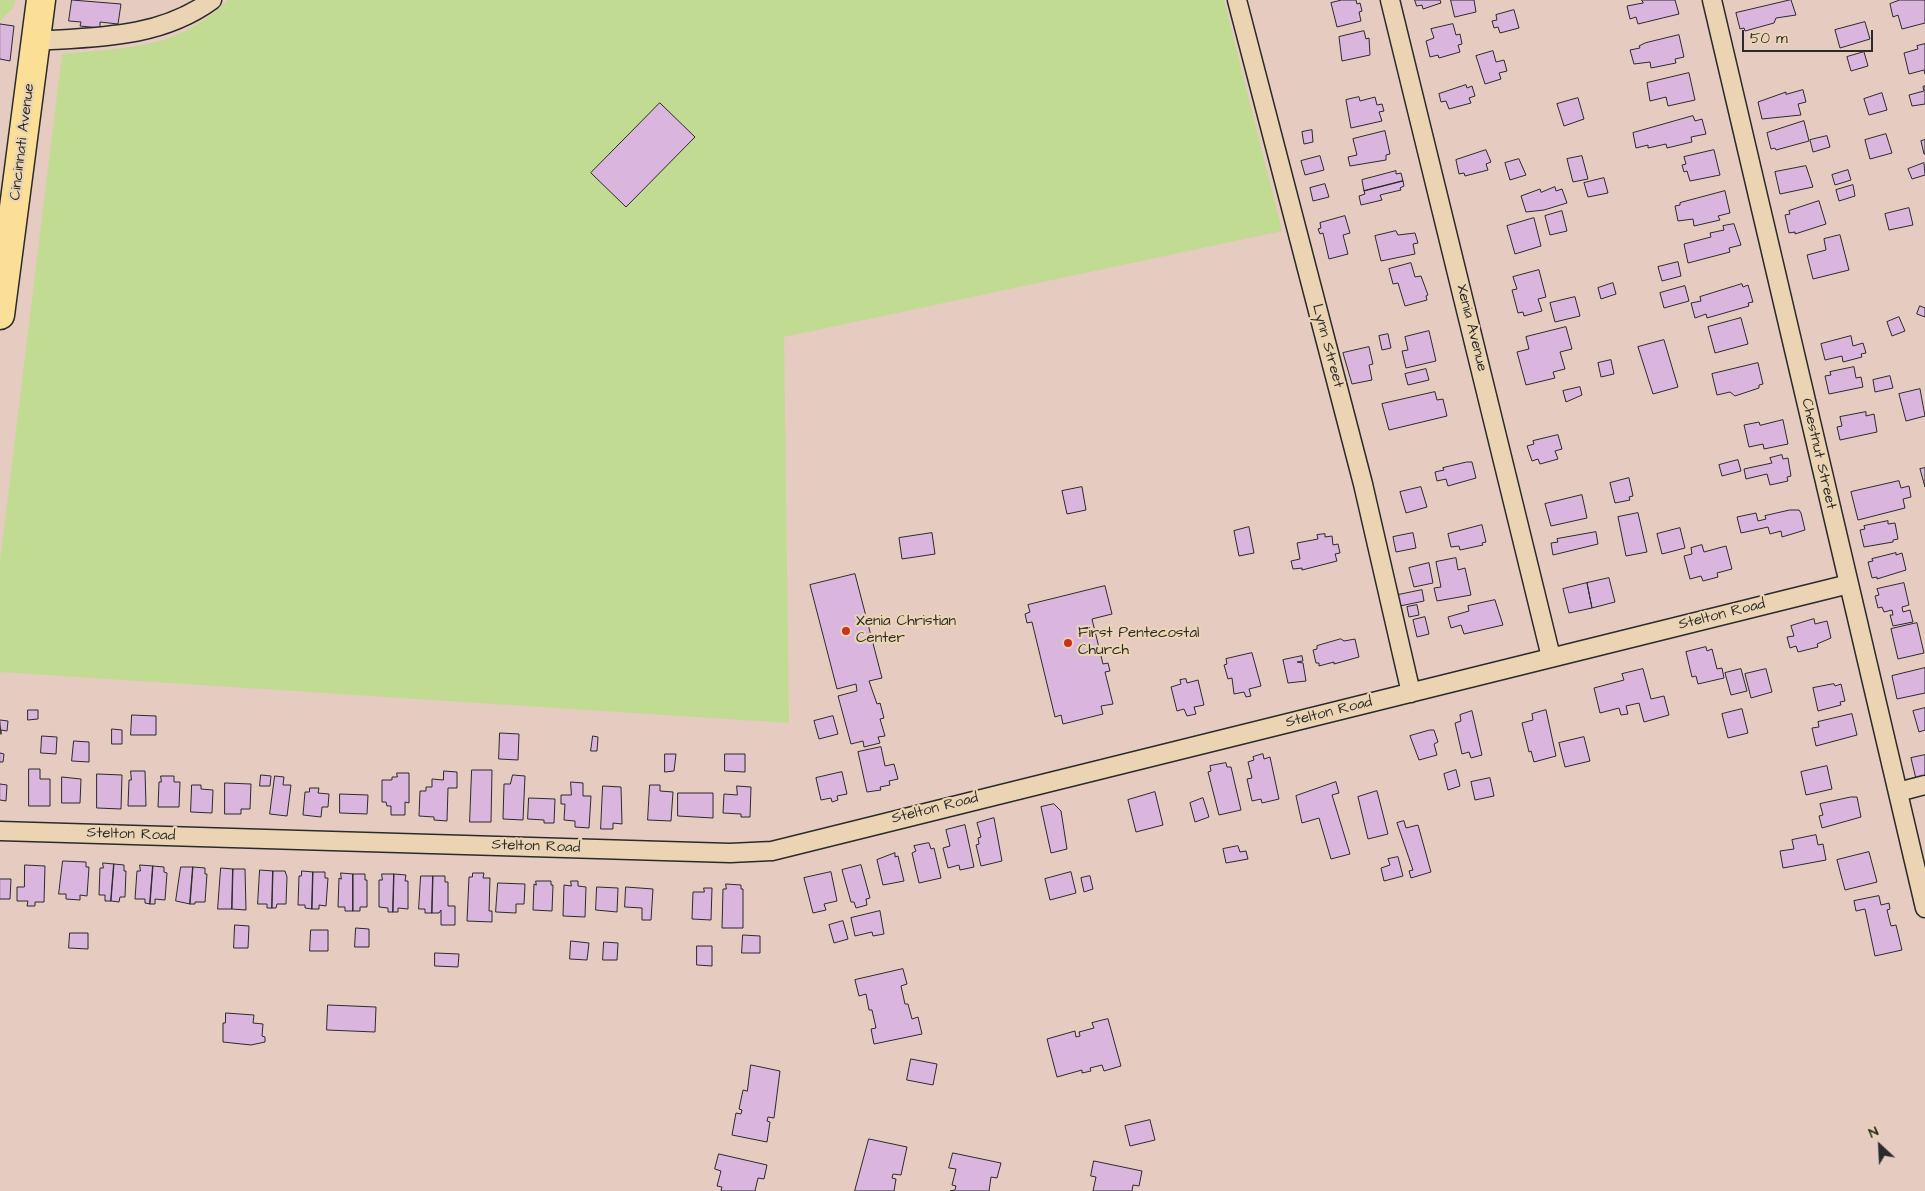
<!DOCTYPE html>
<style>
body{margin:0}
#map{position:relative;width:1925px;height:1191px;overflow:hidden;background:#e5cbc0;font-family:"Architects Daughter",sans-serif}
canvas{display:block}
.north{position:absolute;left:1855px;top:1121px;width:50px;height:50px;-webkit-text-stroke:4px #ead4b3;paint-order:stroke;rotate:335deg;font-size:14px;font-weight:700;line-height:20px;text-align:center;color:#2b2b2b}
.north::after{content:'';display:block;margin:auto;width:18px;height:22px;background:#2b2b2b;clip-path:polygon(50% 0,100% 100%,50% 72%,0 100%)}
.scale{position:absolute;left:1742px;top:30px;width:131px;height:22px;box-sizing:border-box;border:2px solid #2b2b2b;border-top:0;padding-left:6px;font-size:15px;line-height:18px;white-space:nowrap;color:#2b2b2b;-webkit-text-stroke:4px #ead4b3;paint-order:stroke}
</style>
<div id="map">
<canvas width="1925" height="1191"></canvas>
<div class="north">N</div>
<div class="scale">50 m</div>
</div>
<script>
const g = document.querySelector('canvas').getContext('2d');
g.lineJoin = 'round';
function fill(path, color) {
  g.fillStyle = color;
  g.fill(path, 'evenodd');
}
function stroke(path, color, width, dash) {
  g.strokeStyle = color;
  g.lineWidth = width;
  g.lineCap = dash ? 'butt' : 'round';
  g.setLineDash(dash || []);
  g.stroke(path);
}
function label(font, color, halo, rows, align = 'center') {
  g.font = font + ' "Architects Daughter",sans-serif';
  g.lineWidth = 4.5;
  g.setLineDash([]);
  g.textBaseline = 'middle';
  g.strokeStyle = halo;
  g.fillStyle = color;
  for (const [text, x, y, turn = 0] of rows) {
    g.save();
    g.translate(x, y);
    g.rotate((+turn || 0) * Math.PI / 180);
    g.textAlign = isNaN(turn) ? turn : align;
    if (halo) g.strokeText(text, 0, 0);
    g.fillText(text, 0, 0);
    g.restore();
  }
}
fill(new Path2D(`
 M0 0H15L13 8 0 21Z
 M228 0H1224L1282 231 784 337 789 723 0 672V561L62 54C128 47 178 50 228 0Z`), '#c2db92');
const building = new Path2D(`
 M72 0 121 4 118 24 100 22V28L80 26 81 22 69 21Z
 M1342 0H1356L1357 4 1360 3 1362 11 1359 12 1361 21 1337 27 1331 3Z
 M1415 0H1440L1441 3 1423 9 1422 5 1417 6Z
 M1451 0H1474L1476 12 1455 17Z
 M1642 0H1675L1679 14 1638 24 1636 17 1630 19 1627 6 1643 3Z
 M1791 0 1796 15 1776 18 1774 23 1745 31 1744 28 1740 29 1736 13Z
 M1900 0H1925V23L1902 29 1898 15 1893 17 1890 4Z
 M1514 10 1519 28 1500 33 1498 27 1494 28 1492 21 1497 20 1496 15Z
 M1865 22 1870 39 1840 48 1835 30Z
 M0 24 14 26 10 61 0 59Z
 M1453 24 1456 35 1460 34 1462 44 1458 45 1460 52 1439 58 1438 55 1430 57 1426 41 1434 38 1431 29Z
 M1364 31 1366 39 1369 38 1370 55 1342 61 1339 37Z
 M1679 35 1684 57 1675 59 1676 63 1651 68 1650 62 1634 64 1630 50 1640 48 1639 46 1645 43Z
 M1925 44V74L1924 70 1909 74 1904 53 1918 49 1917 46Z
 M1493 51 1496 62 1504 60 1507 71 1499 73 1501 79 1485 84 1476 56Z
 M1864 52 1868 66 1851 71 1847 57Z
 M1689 73 1695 100 1668 106 1666 97 1650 101 1647 83Z
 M1466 85 1467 88 1472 86 1475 96 1469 98 1471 103 1449 109 1446 101 1441 102 1439 94Z
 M1925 86V104L1912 106 1909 95 1924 91 1923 87Z
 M1803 90 1806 102 1798 104 1801 115 1762 119 1758 102 1786 92V94Z
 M1882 93 1887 110 1869 115 1864 99Z
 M1359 97 1360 101 1375 97 1377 105 1382 104 1384 111 1379 112 1382 121 1351 128 1346 100Z
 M1578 98 1584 119 1564 126 1557 104Z
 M660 103 695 137 626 207 591 173Z
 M1693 116 1695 121 1702 119 1706 134 1691 137 1692 142 1667 148 1666 144 1648 148V145L1636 148 1633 133Z
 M1804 121 1809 141 1776 150 1775 148 1771 149 1767 133Z
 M1312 130 1313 142 1304 144 1302 132Z
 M1385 131 1390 154 1386 155V160L1350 166 1348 157 1357 155 1353 139Z
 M1886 134 1892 153 1870 159 1865 140Z
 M1827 136 1830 147 1813 152 1810 140Z
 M1925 140V154H1924L1921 141Z
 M1486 150 1491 162 1486 164 1488 170 1465 176 1464 173 1459 174 1456 160Z
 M1714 150 1720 175 1690 181 1687 171 1684 172 1682 165 1686 164 1684 157Z
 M1320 156 1324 170 1305 175 1301 161Z
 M1582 156 1588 179 1573 182 1567 159Z
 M1519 159 1526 175 1510 180 1505 163Z
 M1924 163 1925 175 1912 179 1908 169Z
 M1806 166 1813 187 1780 194 1775 172Z
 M1848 170 1851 180 1835 185 1832 175Z
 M1396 171V174L1401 173 1403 181 1364 191 1362 180Z
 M1604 178 1608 193 1588 197 1584 183Z
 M1403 181 1404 186 1400 188 1401 190 1380 195 1382 200 1361 205 1359 196 1365 194 1364 191Z
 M1325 184 1329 197 1313 201 1310 188Z
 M1853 185 1855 196 1839 201 1836 190Z
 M1555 187 1556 191 1562 189 1567 203 1544 210 1526 212 1521 196 1540 189 1541 192Z
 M1725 191 1730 213 1718 216 1720 220 1694 226 1693 219 1678 221 1675 206 1680 205V203Z
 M1819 201 1826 224 1795 234V232L1789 233 1785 215 1790 214 1789 211Z
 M1909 208 1913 225 1889 230 1885 214Z
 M1562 211 1567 231 1550 235 1545 216Z
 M1345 216 1350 233 1343 235 1348 254 1329 259 1323 233 1320 234 1318 229 1321 228 1320 223Z
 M1534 218 1541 246 1515 254 1507 226Z
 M1734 224 1741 245 1729 248 1730 252 1688 263 1684 244 1711 237 1710 233 1724 230 1723 226Z
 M1396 231 1398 235 1415 233 1418 243 1413 244 1415 254 1381 261 1375 236Z
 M1840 235 1849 270 1813 279 1807 255 1826 250 1824 239Z
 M1678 262 1681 276 1662 281 1658 267Z
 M1411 263 1415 277 1421 276 1428 295 1426 296 1427 300 1405 306 1398 283 1393 284 1389 269Z
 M1539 270 1546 297 1538 299 1542 311 1524 316 1523 312 1518 313 1512 290 1517 289 1513 277Z
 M1613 283 1616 294 1601 299 1598 288Z
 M1742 284 1743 287 1748 285 1753 302 1748 303 1749 306 1707 318 1706 314 1695 318 1691 303 1701 301 1700 297Z
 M1685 286 1689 301 1664 308 1660 293Z
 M1575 297 1580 316 1555 322 1550 303Z
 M1920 306 1925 308V317L1917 314Z
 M1899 317 1905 331 1892 336 1887 322Z
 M1741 318 1748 344 1715 353 1708 327Z
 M1566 327 1572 349 1560 352 1565 369 1553 372 1555 378 1526 385 1517 352 1529 349 1526 337Z
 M1429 331 1436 361 1406 368 1402 351 1408 350 1405 337Z
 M1388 334 1391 348 1382 350 1379 336Z
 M1851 336 1853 346 1863 343 1866 353 1861 354 1862 357 1843 362 1842 356 1825 360 1821 344Z
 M1664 340 1678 387 1653 394 1638 347Z
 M1369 347 1373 364 1369 365 1372 380 1352 384 1343 353Z
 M1611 360 1614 374 1601 377 1598 363Z
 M1758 363 1763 384 1759 385V388L1735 396 1730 392 1717 395 1712 374Z
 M1854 367 1856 378 1861 377 1863 387 1829 394 1825 376 1831 375 1830 372Z
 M1426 369 1429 380 1408 385 1405 374Z
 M1890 376 1893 388 1875 392 1873 380Z
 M1580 387 1582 395 1566 402 1563 391Z
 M1920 389 1925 416 1906 421 1899 394Z
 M1435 392 1437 400 1443 399 1447 416 1389 430 1382 404Z
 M1866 412V416L1874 414 1877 432 1840 440 1837 427 1842 426 1840 417Z
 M1783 420 1788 444 1764 449 1763 444 1749 447 1744 425 1759 422 1760 425Z
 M1558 435 1562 449 1555 451 1558 459 1540 464 1538 459 1532 461 1527 446 1534 444 1533 441Z
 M1782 455 1783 459 1788 458 1791 476 1787 477 1788 481 1770 485 1767 474 1746 479 1744 469 1772 463 1770 458Z
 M1738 460 1741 471 1722 476 1719 465Z
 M1467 462H1472L1476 478 1448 486 1446 479 1437 481 1435 472 1444 470 1443 468Z
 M1925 468V487L1920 469Z
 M1629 478 1633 496 1629 497 1630 500 1615 503 1610 483Z
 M1899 481 1901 488 1909 486 1911 497 1903 499 1905 508 1858 520 1851 492Z
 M1082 487 1086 510 1067 514 1062 491Z
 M1421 487 1427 507 1406 513 1400 492Z
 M1582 495 1587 518 1551 526 1545 504Z
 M1790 510H1799L1801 513 1805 530 1782 537 1781 531 1770 534 1768 527 1741 533 1737 517 1756 513 1758 521 1766 519 1765 516Z
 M1638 513 1647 552 1626 556 1618 517Z
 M1888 521V524L1895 523 1898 539 1893 540V542L1864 547 1860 530 1865 529 1864 526Z
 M1482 525 1486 542 1482 543 1483 545 1460 550 1459 546 1451 547 1448 534Z
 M1249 527 1254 553 1239 556 1234 531Z
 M1680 528 1685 548 1662 554 1657 534Z
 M1596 532 1598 544 1553 555 1551 543 1558 542 1557 539Z
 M932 533 935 554 902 559 899 538Z
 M1413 533 1416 548 1396 552 1393 537Z
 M1325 534V537L1332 536 1333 545 1338 544 1340 553 1335 554 1337 561 1302 570V568L1293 569 1291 561 1300 559 1297 543 1318 539 1317 535Z
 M1702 545 1704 552 1726 546 1732 569 1717 573 1718 577 1703 581 1701 576 1690 579 1684 556 1692 554 1691 548Z
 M1896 553V555L1902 553 1906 570 1877 579V577L1872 578 1868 562 1873 561 1872 559Z
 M1456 558 1458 570 1465 568 1471 595 1437 601 1434 588 1441 587 1436 562Z
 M1429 563 1433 583 1414 587 1409 568Z
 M855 574 882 678 869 681 877 704 880 703 884 718 880 719 885 736 878 737 880 743 864 747 863 741 851 744 838 696 857 691 856 684 837 689 810 585Z
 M1609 578 1615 602 1592 608 1587 583Z
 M1587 583 1592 608 1569 613 1563 589Z
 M1904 583 1909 605 1902 607 1903 612 1910 610 1913 622 1893 626 1890 615H1893L1892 610 1884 612 1882 607 1878 608 1875 596 1879 595 1877 589Z
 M1105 586 1112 614 1092 619 1103 664 1108 663 1110 671 1105 672 1113 704 1101 706 1103 714 1063 724 1061 715 1055 717 1032 622 1027 623 1025 614 1030 612 1028 605Z
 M1422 590 1424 601 1400 606 1398 595Z
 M1495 600 1503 625 1464 634 1461 625 1451 628 1448 617 1469 611 1468 606Z
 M1417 605 1419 615 1409 617 1407 607Z
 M1425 617 1429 634 1417 637 1413 620Z
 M1814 619 1815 624 1827 621 1831 638 1817 644 1818 647 1798 652 1796 646 1790 648 1787 637 1794 636 1791 626Z
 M1917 623 1924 653 1898 659 1891 629Z
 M1341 639 1344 641 1355 639 1359 657 1334 664V662L1319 666V663H1316L1313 650 1317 649V646Z
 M1706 647 1707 651 1712 649 1717 669 1722 668 1724 678 1698 684 1696 676 1692 677 1686 652Z
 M1252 653 1261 686 1249 689 1251 696 1246 697 1244 692 1234 694 1232 678 1228 679 1224 665 1227 664 1226 659Z
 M1302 656 1303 661 1297 662 1303 663 1306 681 1288 683 1283 660Z
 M1925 668V693L1897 699 1892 676Z
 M1643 669 1651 699 1664 696 1669 715 1644 722 1639 703 1626 706 1628 714 1621 715 1619 708 1600 713 1594 688 1624 680 1622 674Z
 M1741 669 1747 691 1731 695 1725 673Z
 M1766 669 1772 692 1751 698 1745 674Z
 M1186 679 1187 683 1198 680 1204 705 1194 707 1196 714 1187 716 1184 709 1177 711 1171 687 1181 684 1180 680Z
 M1834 684 1835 686 1841 684 1845 701 1840 702 1841 705 1818 711 1813 688Z
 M1925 708V730L1919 732 1913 711Z
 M1742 709 1748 733 1728 738 1722 714Z
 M28 710H38V719L28 720Z
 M1546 710 1556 756 1534 762 1531 751 1529 752 1522 723 1533 720 1532 714Z
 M1472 711 1482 755 1471 758 1469 752 1462 754 1455 723 1461 721 1460 715Z
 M1852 714 1857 735 1816 746 1812 728 1819 727 1818 722Z
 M132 715 156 716V735H131Z
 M833 716 838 734 819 739 814 721Z
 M0 720 8 721 7 731 1 730V734Z
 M112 729 122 730V744H112Z
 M1430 730H1434L1438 742 1434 744 1437 755 1419 760 1410 736Z
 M500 733 519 734 518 760 499 759Z
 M42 736 57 737 56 754 41 753Z
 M593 736 598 737 597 751H591Z
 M1584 737 1590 761 1565 767 1559 743Z
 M74 741 89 742V762L72 761Z
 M881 747 885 766 894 764 898 779 889 781 890 785 880 787 881 790 867 792 858 752Z
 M0 753 4 754 3 762H0Z
 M665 754H676L674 771 665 772Z
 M725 754H745V772L725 771Z
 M1263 754 1264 759 1270 757 1279 799 1262 803 1261 799 1252 801 1247 779 1252 778 1248 762 1254 760 1253 757Z
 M1925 755V776L1916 779 1911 758Z
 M1226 763 1227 767H1231L1241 810 1219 815 1208 772 1211 771 1210 766Z
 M1827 766 1832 789 1806 795 1801 772Z
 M29 769H40V779H50V806H29Z
 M472 770H492L491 822H470Z
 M1456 770 1460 786 1448 790 1444 774Z
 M131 771H145L146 806H128L129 780H131Z
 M444 771 457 772V788H448L447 821 434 820V817L419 816 420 791H426V787H432V779L443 780Z
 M842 772 847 794 837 796 838 800 832 802 831 798 821 800 816 778Z
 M397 773H409V803L405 802V815H391V806H387L386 802H382V780H392V777H397Z
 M97 774 122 775 121 809 97 808Z
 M261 775 271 776 270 786H260Z
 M513 775 525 776 523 820 503 819 504 784H510Z
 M161 776H174V782H180L179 807H158L159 782H161Z
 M275 776 284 777 283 785H291L287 816 270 814Z
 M62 777 81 779 80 803H62Z
 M1490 778 1494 796 1475 800 1471 782Z
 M571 782 583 783V796H591L589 828 575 827V821L564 820 565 804H561V795H571Z
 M1336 782 1339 793 1332 795 1350 854 1331 859 1319 818 1302 823 1296 796Z
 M225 783 251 784 250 809H241V814H225Z
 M0 784 7 785 6 801 0 800Z
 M192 785H201V789L213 790 212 813 191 812Z
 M650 785H660V791L673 792 671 821 648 820Z
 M603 786 621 787 622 824 613 823V829H601Z
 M737 786 751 787 750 817H741V814L723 813 724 794 737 795Z
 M310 788H319L318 793 329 794 328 807H322L321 817 303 815 305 792H309Z
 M1377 791 1388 834 1368 839 1358 797Z
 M1155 792 1163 825 1136 832 1128 800Z
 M678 793H713V818L678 816Z
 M340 794 368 795 367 814 340 813Z
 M1851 797H1857L1861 817 1822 828 1819 816 1823 815 1820 804Z
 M529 798 555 799 554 823H544V820L528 819Z
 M1203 798 1209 817 1195 822 1190 803Z
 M1054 804 1061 811 1067 849 1051 853 1041 807Z
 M994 818 1002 861 981 866 976 845 979 844 978 838 981 837 977 823Z
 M1404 821 1406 828 1418 825 1431 872 1411 878 1409 871 1413 870 1397 823Z
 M965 825 974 867 960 870 959 865 948 868 943 848 950 846 946 830Z
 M1816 835 1818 845 1823 844 1826 860 1783 868 1780 851 1794 849 1792 840Z
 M929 843 931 849 934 848 941 878 919 883 912 853 916 851 914 846Z
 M1238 846 1240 852 1246 851 1248 859 1226 863 1223 849Z
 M1869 852 1877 882 1845 890 1837 860Z
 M895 853V857L898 856 904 881 883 885 877 860Z
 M1398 857 1403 876 1384 881 1381 868 1390 865 1388 859Z
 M63 861 86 862V867H89L87 896 80 895V900L66 899V894H59Z
 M103 863 114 864 111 901H105V895H99L100 868H103Z
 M114 864 124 865V871H126L125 897H120L119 902 111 901Z
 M25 865 45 866 44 902H35V906H27L28 901H17V887H24Z
 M140 865 153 866 150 904 145 903V899H135L137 871H140Z
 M861 865 870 898 866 899 867 905 856 908 854 902H851L842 870Z
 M153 866 164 867V872L167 873 165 900 155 899V904H150Z
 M181 867H193L190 904 176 901Z
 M193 867 205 868V874H207L205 902H195V904H190Z
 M221 868 233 869 232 909H218Z
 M233 869H245L246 910 232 909Z
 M260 870 273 871 272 908H267V904H258Z
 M273 871H285L287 877 286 904H277L276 908H272Z
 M302 871 313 872 312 909 305 908V905H298L299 876H301Z
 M313 872H325V878H328L326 906 319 905V909H312Z
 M831 872 837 901 824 904 826 910 813 913 804 878Z
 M1071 872 1076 893 1050 900 1045 879Z
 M341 873 353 874V911H345V907H338L339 878 341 879Z
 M473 873H484L483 878H490L489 911H492V922L467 921 469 877H472Z
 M353 874H365V880H367V907H360V911H353Z
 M382 874H394L393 912H388V908L379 907V880H382Z
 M394 874 406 875 405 881H408V909L398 908V912H393Z
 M421 876H433L432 913H425V909H419Z
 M433 876H445V882H448V906H455V925H441V910L439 913H432Z
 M1090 876 1093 889 1084 892 1081 878Z
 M0 879H11L10 899H0Z
 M536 881H551V885H553L552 911 533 910 534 884 536 885Z
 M571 881H578V886L586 887 585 917 563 916 564 885 571 886Z
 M498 883 525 884 524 904H516V913L496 912Z
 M726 884 741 885V889H743V928H722L723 889H726Z
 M597 887 618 888 617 912 596 910Z
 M626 887 653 889 651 920H642V908L625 907Z
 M704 888H712L711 920 692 919 693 892H704Z
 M1879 896 1881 905 1889 903 1890 909 1887 910 1891 926 1896 925 1902 950 1875 956 1865 909 1856 911 1854 901Z
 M880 911 884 934 873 936 872 932 855 936 851 918Z
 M843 921 848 939 834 943 829 925Z
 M235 925 249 926 248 948H234Z
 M356 928 369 929V947H355Z
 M311 930H328V951H310Z
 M70 933H88V949L69 948Z
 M743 935 760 936V953H742Z
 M571 941 589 943 587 960 570 959Z
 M604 942 618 943 617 960H603Z
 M697 946H712V966L697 965Z
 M435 953 459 954 458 967 435 966Z
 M903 969 907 984 901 986 905 1004H908L912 1019 918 1017 922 1034 874 1044 871 1029 876 1028 872 1010H869L866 994 859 996 855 980Z
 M328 1005 376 1007 375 1032 327 1030Z
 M226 1013 254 1015 253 1023 263 1024 262 1036 265 1037V1042L251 1045 223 1042V1023H225Z
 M1108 1019 1121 1066 1104 1071 1102 1065 1090 1068 1091 1071 1082 1073V1070L1057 1077 1047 1039 1075 1031 1076 1037 1080 1036 1079 1032 1094 1028 1092 1023Z
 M911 1059 937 1064 933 1085 907 1080Z
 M751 1065 780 1071 774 1118 768 1117 767 1121 770 1122 767 1142 732 1135 736 1113 741 1114 742 1110 739 1109 743 1090 747 1091Z
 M1150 1120 1155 1140 1130 1146 1125 1126Z
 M869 1139 907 1147 901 1175 893 1174 892 1178 896 1179 894 1191H855Z
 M953 1153 1001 1163 997 1178 991 1177 989 1191H950L955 1190 956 1186 952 1185 956 1169 949 1168Z
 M719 1154 767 1165 764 1179 758 1178 755 1191H721L722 1187 717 1186 721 1171 715 1169Z
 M1094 1161 1142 1171 1139 1186 1133 1185 1132 1191H1093L1096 1177 1091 1176Z`);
fill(building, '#dab5de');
stroke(building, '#2b2b2b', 1);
const minor = new Path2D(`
 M1237 0 1363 484 1411 693
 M1390 0 1551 657
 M1712 0 1925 908
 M36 41C98 37 160 38 212 0
 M1898 792 1925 785
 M0 831 730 853 772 851 1849 584`);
const trunk = new Path2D(`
 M0 315 41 0`);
stroke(minor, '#2b2b2b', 21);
stroke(trunk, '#2b2b2b', 31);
stroke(minor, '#ead4b3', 18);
stroke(trunk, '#fbdf96', 28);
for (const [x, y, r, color] of [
 [846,631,5,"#c8321e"],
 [1068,643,5,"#c8321e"]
]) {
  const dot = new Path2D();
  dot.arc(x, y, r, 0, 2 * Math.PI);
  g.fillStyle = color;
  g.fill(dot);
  stroke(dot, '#ead4b3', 2);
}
label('15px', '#2b2b2b', '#ead4b3', [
 ["Cincinnati Avenue",23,142,-83],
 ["Xenia Avenue",1471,328,76],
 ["Lynn Street",1327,346,75],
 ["Chestnut Street",1818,454,77],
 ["Stelton Road",1722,615,-14],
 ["Stelton Road",1329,713,-14],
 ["Stelton Road",935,809,-14],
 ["Stelton Road",131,835,2],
 ["Stelton Road",536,847,2]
]);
label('15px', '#2b2b2b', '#ead4b3', [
 ["Xenia Christian",856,622],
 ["Center",856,639],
 ["First Pentecostal",1078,634],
 ["Church",1078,651]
], 'left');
</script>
